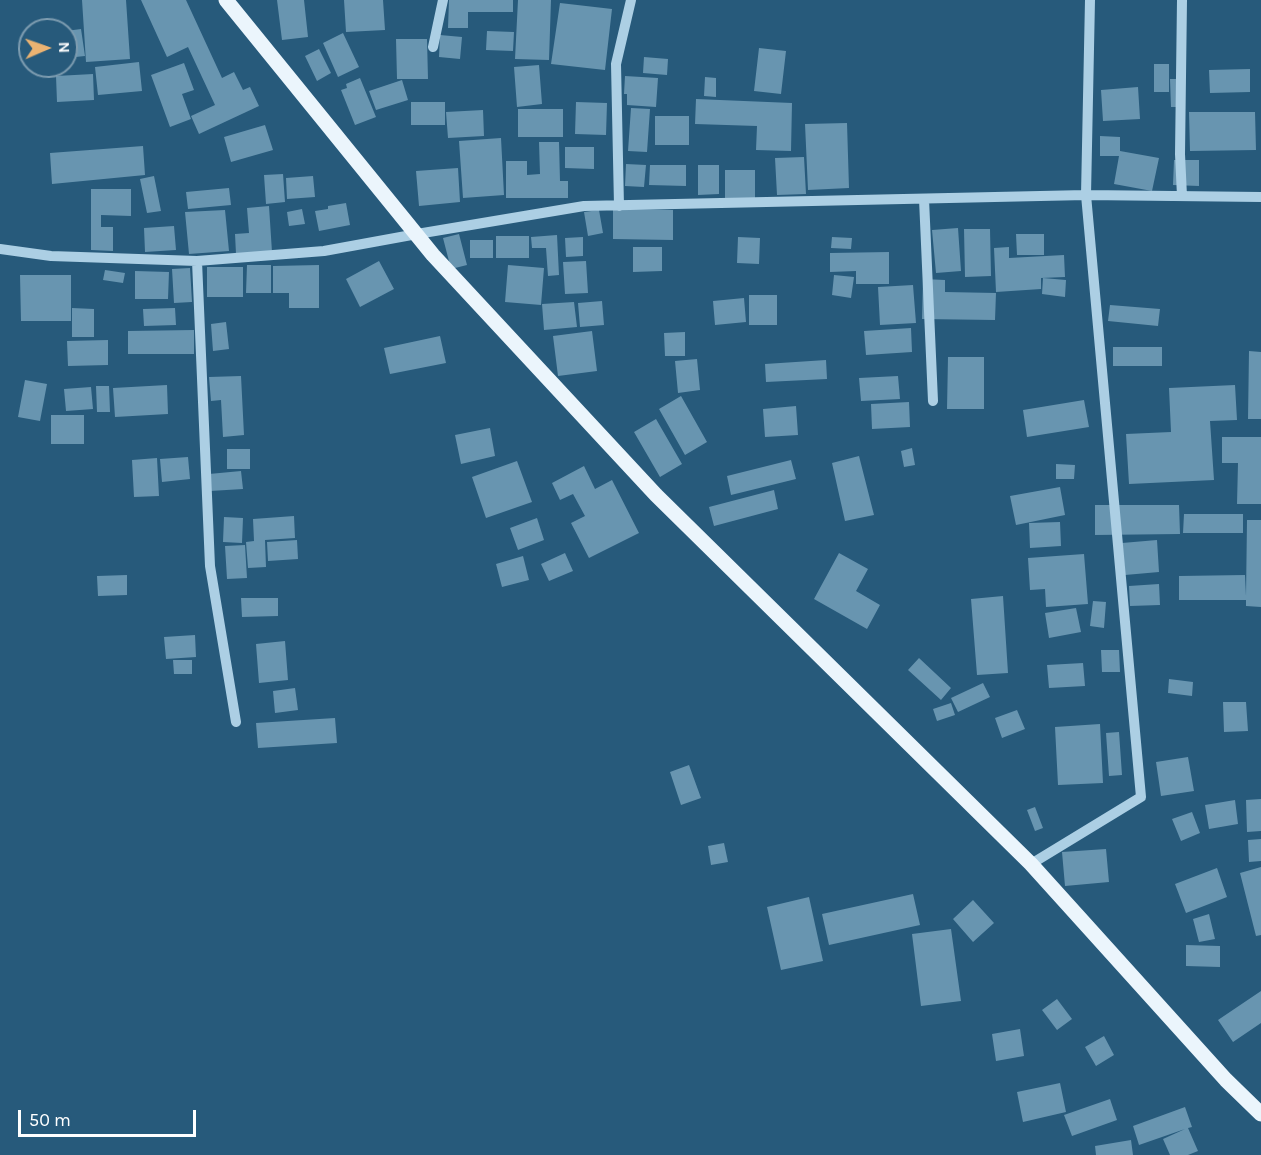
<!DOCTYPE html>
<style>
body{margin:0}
#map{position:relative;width:1261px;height:1155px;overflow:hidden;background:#275a7b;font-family:Karla,sans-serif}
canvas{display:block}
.north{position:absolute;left:18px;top:18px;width:60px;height:60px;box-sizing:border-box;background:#275a7b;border:2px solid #7d9cb0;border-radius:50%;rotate:88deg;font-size:16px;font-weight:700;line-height:24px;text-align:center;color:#fff}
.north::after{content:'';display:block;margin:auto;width:21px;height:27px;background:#ebb372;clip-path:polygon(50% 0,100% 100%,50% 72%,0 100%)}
.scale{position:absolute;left:18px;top:1110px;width:178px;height:27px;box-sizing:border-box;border:3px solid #fff;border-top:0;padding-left:8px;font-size:18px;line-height:21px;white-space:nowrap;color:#fff;-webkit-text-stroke:4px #275a7b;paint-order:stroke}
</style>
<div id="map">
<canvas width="1261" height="1155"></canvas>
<div class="north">N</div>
<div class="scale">50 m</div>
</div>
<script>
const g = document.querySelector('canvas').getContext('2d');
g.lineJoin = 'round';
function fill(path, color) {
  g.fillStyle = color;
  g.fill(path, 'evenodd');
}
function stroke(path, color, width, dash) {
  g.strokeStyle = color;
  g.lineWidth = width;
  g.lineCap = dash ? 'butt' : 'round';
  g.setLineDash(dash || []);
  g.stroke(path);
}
fill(new Path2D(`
 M82 0H126L130 59 86 62Z
 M141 0H186L222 78 234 72 243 90 250 87 259 106 199 134 191 116 215 105 188 47 167 57Z
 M277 0H304L308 37 282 40Z
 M344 0H383L385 30 346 32Z
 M449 0H513V12H468V28H448Z
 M518 0H551L549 60 515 59Z
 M560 3 612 9 605 70 551 64Z
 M81 29 85 56 66 58V31Z
 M487 31 514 32 513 51 486 50Z
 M343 33 359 67 338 77 323 43Z
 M440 35 462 37 460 59 439 57Z
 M396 39H427L428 79H397Z
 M759 48 786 51 781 94 754 91Z
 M319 49 331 73 317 81 305 56Z
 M644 57 668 59 667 75 643 73Z
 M139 62 142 91 98 95 95 67Z
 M184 63 194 90 182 94 191 119 170 127 151 75Z
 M1154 64H1169V92H1154Z
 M539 65 542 104 517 107 514 67Z
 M1250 69V92L1210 93 1209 70Z
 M93 74 94 100 57 102 56 76Z
 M625 76 658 78 656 107 627 105V94H624Z
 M705 77 716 78V97L704 96Z
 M360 78 376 117 355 125 341 90 347 88 346 84Z
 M1170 79H1185V107H1171Z
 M402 80 408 100 376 110 369 91Z
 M1138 87 1140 119 1103 121 1101 90Z
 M696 99 792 103 791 151 756 150 757 126 695 124Z
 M411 102H445V125H411Z
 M576 102 607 103 606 135 575 134Z
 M631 108 650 109 647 152 628 151Z
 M518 109H563V137H518Z
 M483 110 484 136 448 138 446 112Z
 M1189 112H1255L1256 150 1190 151Z
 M655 116H689V145H655Z
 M847 123 849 188 808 190 805 124Z
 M265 125 273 150 231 162 224 137Z
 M1100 136 1120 137V151L1159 158 1152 191 1114 184 1119 156H1100Z
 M501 138 504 195 463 198 459 141Z
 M539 142H559L560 181H568V198H506V161H527V175L540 174Z
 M143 146 145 175 52 184 50 153Z
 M565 147H594V169L565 168Z
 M804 157 806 194 777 195 775 158Z
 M1174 160H1199V186L1173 185Z
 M626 164 646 165 644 187 625 186Z
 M650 165H686V186L649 185Z
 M698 165H719V194L698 195Z
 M458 168 460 202 419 206 416 171Z
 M725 170H755V201H725Z
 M283 174 285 202 266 204 264 175Z
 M154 176 161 211 147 213 140 179Z
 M313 176 315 197 287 199 286 178Z
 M229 188 231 205 188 209 186 192Z
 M91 189H131V216L101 215V227H113V251L91 250Z
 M346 203 350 225 319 231 315 211 328 209V206Z
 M269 206 272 252 236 254 235 234 249 233 247 208Z
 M302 209 305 224 289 226 287 212Z
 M613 209 673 210V240L613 239Z
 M225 210 229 251 189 254 185 212Z
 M599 210 603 233 588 236 584 212Z
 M174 226 176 250 145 252 144 228Z
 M958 228 961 271 936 273 932 230Z
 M964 229H990L991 276 965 277Z
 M459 234 467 265 451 269 443 238Z
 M1016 234H1044V255H1017Z
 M557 235 559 275 548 276 546 248H532L531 237Z
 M496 236H529V258H496Z
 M583 237V256L566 257 565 238Z
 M738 237 760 238 759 264 737 263Z
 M832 237 852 238 851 249 831 248Z
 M470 240H493V258H470Z
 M633 247H662V271L633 272Z
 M1009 247V258L1064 255 1065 277 1041 278V289L996 292 994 248Z
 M889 252V284H856V271L830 272V253Z
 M379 261 394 289 360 307 346 279Z
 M586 261 588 293 565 294 563 262Z
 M247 265H271V293H246Z
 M319 265V308H289V293H273V266Z
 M508 265 544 268 541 305 505 302Z
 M207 267H243V297H207Z
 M190 268 192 302 174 303 172 269Z
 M105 270 125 273 123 283 103 280Z
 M135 271 169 272 168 299H135Z
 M20 275H71V321H21Z
 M834 275 854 277 851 298 832 295Z
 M1043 278 1066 280 1065 297 1042 294Z
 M923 279 945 280V292L996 293 995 320 922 319Z
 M913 285 916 323 880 325 878 287Z
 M749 295H777V325H749Z
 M744 298 746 322 715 325 713 301Z
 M602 301 604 325 580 327 578 303Z
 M574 302 577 327 544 330 542 304Z
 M1110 305 1160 309 1158 326 1108 321Z
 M72 308 94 309V337H72Z
 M175 308 176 325 144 326 143 309Z
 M226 322 229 349 213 351 211 324Z
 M911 328 912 352 866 355 864 331Z
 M194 330V354H128V331Z
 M592 331 597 371 558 376 553 336Z
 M685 332V356H665L664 333Z
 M440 336 446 363 390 374 384 348Z
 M108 340V365L68 366 67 341Z
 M1113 347H1162V366H1113Z
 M1249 351 1261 352V419H1248Z
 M948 357H984V409H947Z
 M697 359 700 390 678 393 675 361Z
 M826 360 827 379 766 382 765 364Z
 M241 376 244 435 223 437 221 400 211 401 209 377Z
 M898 376 900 399 861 401 859 378Z
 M25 380 47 384 40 421 18 417Z
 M167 385 168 414 115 417 113 388Z
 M1235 385 1237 420 1210 421 1214 480 1129 484 1126 434 1171 432 1169 388Z
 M96 386H109L110 412H97Z
 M91 387 93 409 66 411 64 389Z
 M681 396 707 442 685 455 659 409Z
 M1084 400 1089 427 1027 437 1023 410Z
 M909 402 910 427 872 429 871 404Z
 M796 406 798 435 765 437 763 409Z
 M51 415H84V444H51Z
 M656 419 682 464 660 477 634 432Z
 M490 428 495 456 461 464 455 435Z
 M1222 437H1261V504H1237L1238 463H1222Z
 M912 448 915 465 904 467 901 451Z
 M227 449H250V469H227Z
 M859 456 874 515 845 521 832 463Z
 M188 457 190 479 162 482 160 459Z
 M157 458 159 496 134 497 132 460Z
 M791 460 796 479 731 495 727 476Z
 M517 461 532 502 486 518 472 477Z
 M1056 464 1075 465 1074 479H1056Z
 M584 466 595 489 612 480 639 533 589 558 571 523 585 516 573 494 560 500 552 483Z
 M241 471 243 489 210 491 209 474Z
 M1060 487 1065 515 1016 525 1010 496Z
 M774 490 778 509 714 526 709 507Z
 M1095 505H1179L1180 534 1095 535Z
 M1184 514H1243V533H1183Z
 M294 516 295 538 265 540 266 567 248 568 246 542 254 541 253 519Z
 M224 517 243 518 242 543 223 542Z
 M537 518 544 540 518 550 510 528Z
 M1247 520H1261V607L1246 606V600H1179V576L1245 575 1246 596Z
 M1060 522 1061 546 1030 548 1029 523Z
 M297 540 298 559 268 561 267 542Z
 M1157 540 1159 572 1125 575 1122 543Z
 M245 545 247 578 227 579 225 546Z
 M565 553 573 571 549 581 541 564Z
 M839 553 868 569 856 591 880 605 867 629 814 599Z
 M1084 554 1088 604 1046 607 1045 589 1030 590 1028 558Z
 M523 556 529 580 502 587 496 564Z
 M127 575V595L98 596 97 576Z
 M1159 584 1160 605 1130 606 1129 586Z
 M1003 596 1008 673 977 675 971 599Z
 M241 598H278V616L242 617Z
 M1093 601 1106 602 1104 628 1090 626Z
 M1076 608 1081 632 1049 638 1045 613Z
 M195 635 196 657 166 659 164 637Z
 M285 641 288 680 259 683 256 644Z
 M1101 650H1119L1120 672H1102Z
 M919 658 951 688 941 700 908 670Z
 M173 660H192V674H174Z
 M1083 663 1085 686 1049 688 1047 665Z
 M1169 679 1193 682 1192 696 1168 693Z
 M983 683 990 697 958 712 951 698Z
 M295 688 298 710 275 713 273 691Z
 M1223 702H1246L1248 731 1224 732Z
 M951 703 955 715 937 721 933 709Z
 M1017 710 1025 729 1002 738 995 718Z
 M335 718 337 743 258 748 256 723Z
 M1100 724 1103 783 1058 785 1055 727Z
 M1119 732 1122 775 1109 776 1106 733Z
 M1188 757 1194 791 1161 796 1156 762Z
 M689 765 701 798 681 805 670 772Z
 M1261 799V831L1247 832 1246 800Z
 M1235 800 1238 824 1209 829 1205 805Z
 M1035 807 1043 828 1035 831 1027 810Z
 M1192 812 1200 833 1181 841 1172 819Z
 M1261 839V861L1249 862 1248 840Z
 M724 843 728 862 711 865 708 846Z
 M1106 849 1109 882 1065 886 1062 852Z
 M1261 867V935L1256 936 1240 873Z
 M1217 868 1227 897 1186 913 1175 884Z
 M913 894 920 925 829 945 822 914Z
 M809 897 823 961 781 970 767 907Z
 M973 900 994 923 973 942 953 919Z
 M1209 914 1215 939 1199 942 1193 919Z
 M951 929 961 1001 921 1006 912 934Z
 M1186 945 1220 946V967L1186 966Z
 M1261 991V1023L1233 1042 1218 1020Z
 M1057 999 1072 1019 1057 1030 1042 1010Z
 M1020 1029 1024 1056 996 1061 992 1034Z
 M1104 1036 1114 1055 1096 1066 1085 1047Z
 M1060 1083 1066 1112 1023 1122 1017 1092Z
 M1110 1099 1117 1120 1072 1136 1064 1115Z
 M1185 1107 1192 1127 1188 1128 1198 1151 1188 1155H1170L1163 1139 1185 1129 1139 1145 1133 1126Z
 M1131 1140 1133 1155H1096L1095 1146Z`), '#6895b0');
stroke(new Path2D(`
 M433 47 443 0
 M1182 196 1180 154 1182 0
 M924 199 933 401
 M619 206 616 64 631 0
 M0 249 51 256 197 261 324 251 417 234 584 206 1086 195 1090 0
 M197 261 210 566 236 722
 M1031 864 1141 797 1086 195 1261 197`), '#accfe4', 10);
stroke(new Path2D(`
 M226 0 433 255 656 495 1031 864 1226 1080 1261 1114`), '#ebf5fc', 15);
</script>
